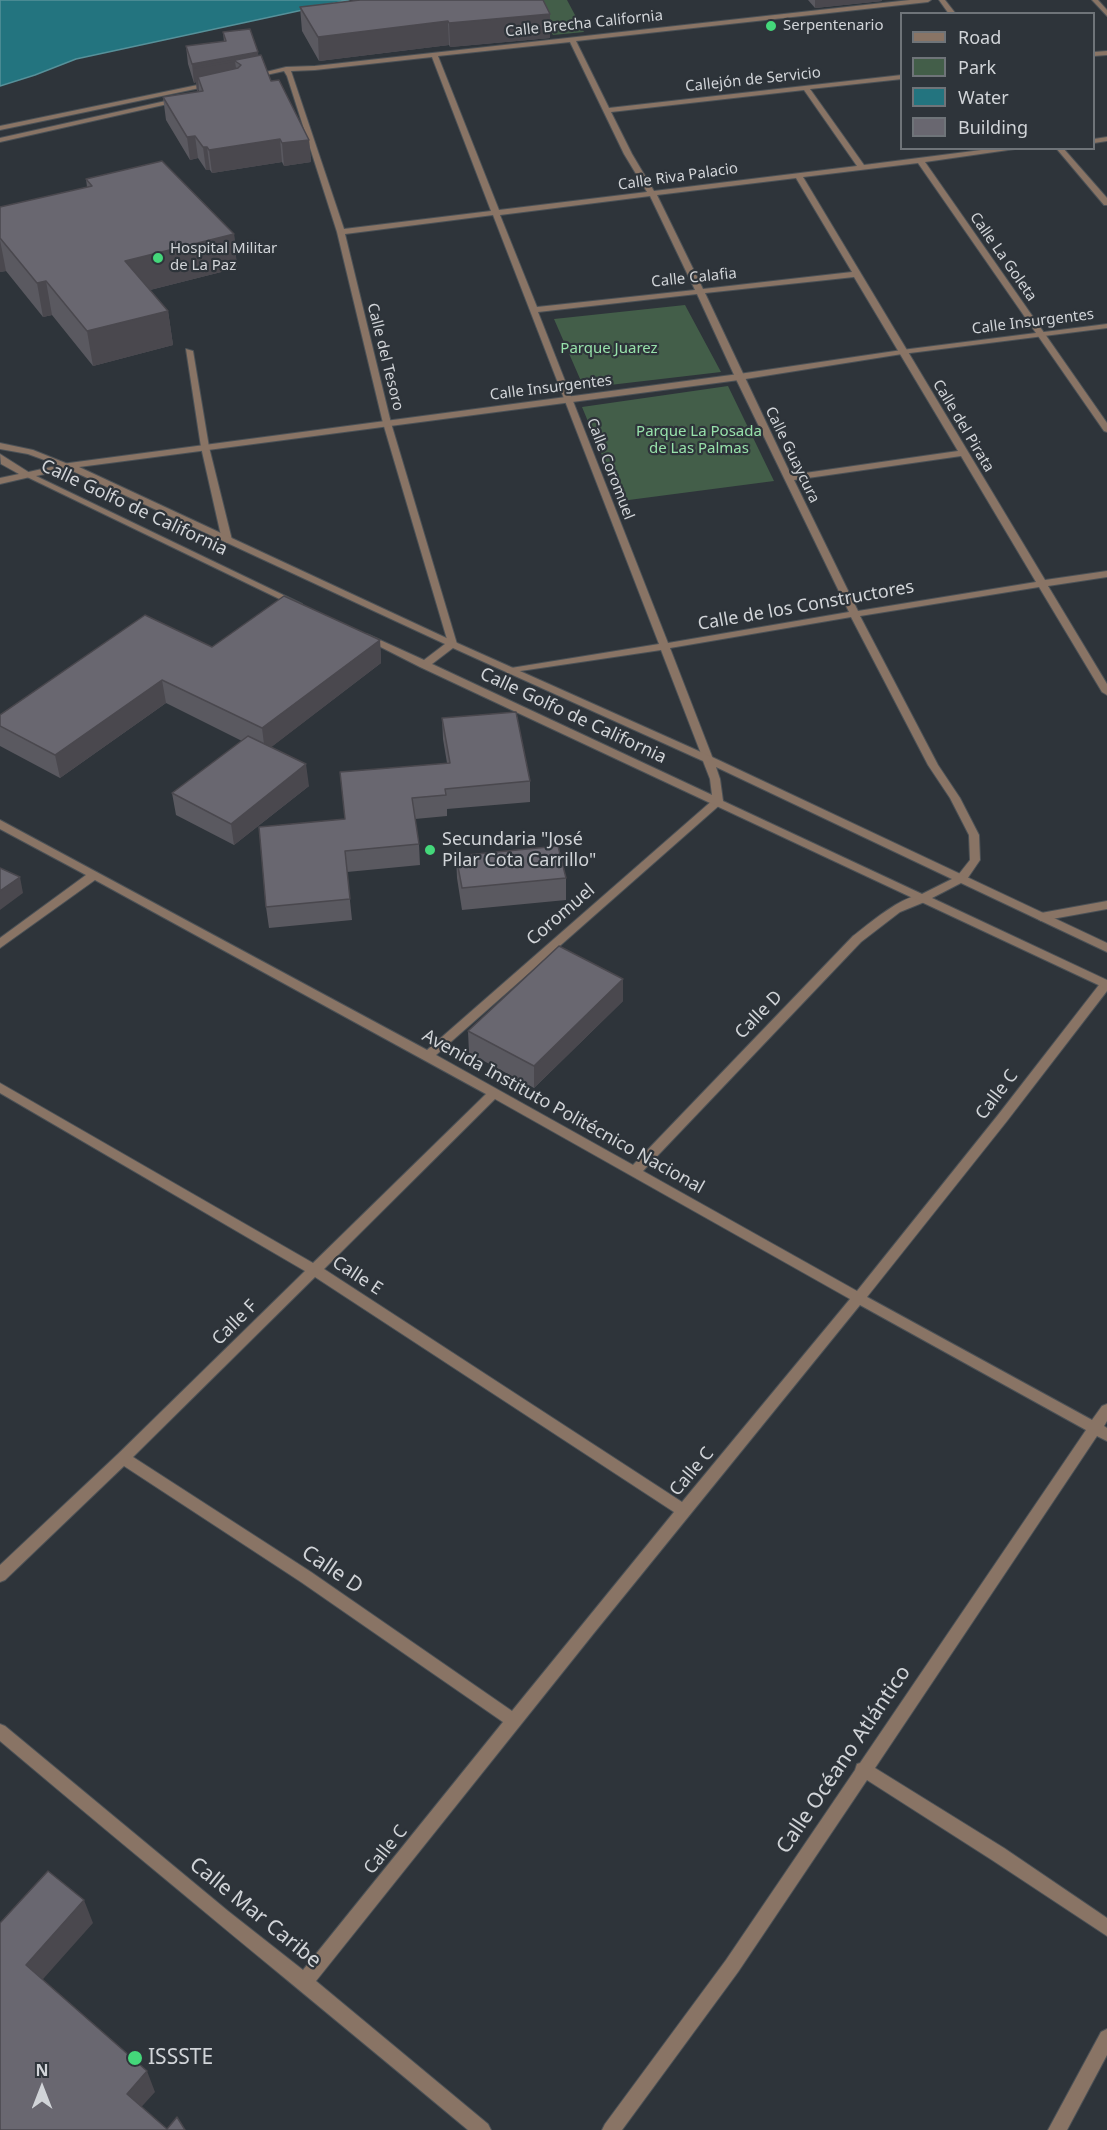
<!DOCTYPE html>
<meta charset="utf-8">
<style>
body{margin:0}
#map{position:relative;width:1107px;height:2130px;overflow:hidden;background:#2e343a;font-family:"Noto Sans",sans-serif}
canvas{display:block}
.legend{position:absolute;left:900px;top:12px;width:195px;height:138px;box-sizing:border-box;background:#2e343a;border:2px solid #6f7479;margin:0;padding:8px 10px;list-style:none;font-size:18px;color:#d1d4d8}
.legend li{display:flex;align-items:center;gap:12px;height:30px}
.legend b{width:30px;border:2px solid #6f7479}
.north{position:absolute;left:12px;top:2058px;width:60px;height:60px;-webkit-text-stroke:4px #2e343a;paint-order:stroke;rotate:0deg;font-size:16px;font-weight:700;line-height:24px;text-align:center;color:#d1d4d8}
.north::after{content:'';display:block;margin:auto;width:21px;height:27px;background:#d1d4d8;clip-path:polygon(50% 0,100% 100%,50% 72%,0 100%)}
</style>
<div id="map">
<canvas width="1107" height="2130"></canvas>
<ul class="legend">
<li><b style="height:8px;background:#897465"></b>Road</li>
<li><b style="height:16px;background:#435e49"></b>Park</li>
<li><b style="height:16px;background:#23747f"></b>Water</li>
<li><b style="height:16px;background:#696770"></b>Building</li>
</ul>
<div class="north">N</div>
</div>
<script>
const g = document.querySelector('canvas').getContext('2d');
g.lineJoin = 'round';
function fill(path, color) {
  g.fillStyle = color;
  g.fill(path, 'evenodd');
}
function stroke(path, color, width, dash) {
  g.strokeStyle = color;
  g.lineWidth = width;
  g.lineCap = dash ? 'butt' : 'round';
  g.setLineDash(dash || []);
  g.stroke(path);
}
function label(font, color, halo, rows, align = 'center') {
  g.font = font + ' "Noto Sans",sans-serif';
  g.lineWidth = 4.5;
  g.setLineDash([]);
  g.textBaseline = 'middle';
  g.strokeStyle = halo;
  g.fillStyle = color;
  for (const [text, x, y, turn = 0] of rows) {
    g.save();
    g.translate(x, y);
    g.rotate((+turn || 0) * Math.PI / 180);
    g.textAlign = isNaN(turn) ? turn : align;
    if (halo) g.strokeText(text, 0, 0);
    g.fillText(text, 0, 0);
    g.restore();
  }
}
fill(new Path2D(`
 M532 0H567L584 32 553 35Z
 M685 305 721 372 584 388 554 319Z
 M728 386 774 481 621 501 582 407Z`), '#435e49');
const water = new Path2D(`
 M0 0H349L76 59 35 75 0 86Z`);
fill(water, '#23747f');
stroke(water, '#57919a', 1.5);
const minor = new Path2D(`
 M910 0H931L928 2 576 41 609 108 902 75V79L810 89 864 165 997 148H1022L925 162 1107 423V432L1104 431 918 163 803 177 1045 580 1107 571V577L1048 586 1107 684V695L1102 692 1039 587 860 616 938 765 960 798 979 835 980 860 965 882 961 883 955 879 970 860 969 835 950 798 928 765 851 617 670 648 713 759 708 762 703 759 661 650 507 673 506 671 511 668 659 644 493 215 345 234 391 423 457 644 455 646H449L383 423 337 232 287 76 284 71 253 78 250 76 286 67 315 66ZM570 42 624 154 647 192 499 210 438 56ZM432 57 491 211 344 229 291 71 315 70ZM804 90 857 166 654 191 632 154 611 112ZM796 178 852 272 703 289 657 195ZM650 196 695 290 537 307 500 215ZM854 277 958 451 791 475 705 293ZM697 294 735 377 849 612 668 643 538 312ZM961 456 1036 582 858 611 794 480Z
 M939 0H945L956 14H949Z
 M1092 0H1098L1107 10V16Z
 M1107 51V55L1094 56V52Z
 M212 82 214 83V85L0 130V126Z
 M179 98 181 99V101L0 142V138Z
 M1107 137V141L1094 143V139Z
 M1056 148H1063L1107 198V205H1104Z
 M186 349 193 351 209 447 232 540 227 543 222 540 201 447Z
 M0 443 33 450 73 466 69 469 28 454 0 449Z
 M0 454 30 473V477L0 484V478L19 474 1 464Z
 M718 798 722 799 723 801 722 803 436 1055 633 1165 853 936C869 924 906 891 927 895L929 898 927 901 900 912 861 942 643 1171 857 1291 998 1115 1102 981 1107 980V991L1007 1121 867 1297 1092 1420 1102 1406 1107 1404V1421L1104 1426 1107 1428V1441L1097 1436 875 1768 1004 1848 1107 1918V1936L992 1860 867 1780 738 1972 622 2130H602L605 2124 726 1960 855 1770 857 1764 860 1763 1086 1430 860 1305 594 1633 316 1981 488 2124 491 2130H468C312 2000 155 1872 0 1741V1724L5 1726 228 1911 303 1970 503 1722 301 1582 124 1466 5 1580 0 1582V1565L118 1454 305 1271 0 1093V1083L313 1263 486 1094 95 880 0 948V938L86 875 0 829V820L427 1050 714 799ZM495 1099 850 1299 682 1502 324 1269ZM315 1277 674 1512 512 1711 311 1572 133 1457Z
 M1107 901V909L1041 921 1035 917 1041 913Z
 M1107 2029V2055L1067 2130H1048L1101 2032Z`);
const tertiary = new Path2D(`
 M1107 324V328L902 354 739 380 79 467 455 642 712 757 1107 943V952L961 883 932 898 1107 980V989L420 667 361 637 366 634 369 635 424 660 445 644 68 469 36 476 302 604 297 607 294 606 23 475 24 473 69 463 739 374 902 350ZM453 648 703 761 710 779 712 795 432 664ZM716 767 952 879 922 894 723 801 720 779Z`);
stroke(minor, '#4b5156', 2);
stroke(tertiary, '#4b5156', 2);
fill(minor, '#897465');
fill(tertiary, '#897465');
fill(new Path2D(`
 M808 0H882V1L815 8Z
 M300 7 550 14V38L450 47 449 45 319 61 302 31Z
 M223 32 259 56 271 81 309 140 311 162 284 166 282 162 212 173 210 170H206L198 158 190 160 166 120 163 97 199 92V90L197 91 196 82 194 83 188 64 186 46 224 42Z
 M86 179 234 234 237 268 150 290 168 311 173 345 93 366 52 315 43 317 6 271 0 272V207L87 187Z
 M380 640 381 663 271 747 309 786 234 845 176 815 172 793 242 741 166 703 60 778 0 746V715L212 647Z
 M442 718 530 781V802L447 809V816L415 819 419 844 420 865 347 872 352 920 269 928 266 907 447 763 443 739Z
 M456 856 566 878V900L462 910 457 878Z
 M623 1001 534 1088 469 1053 468 1031Z`), '#5a5960');
fill(new Path2D(`
 M815 0H882V1L815 8Z
 M550 14V38L450 47 449 23Z
 M448 21 449 45 319 61 318 37Z
 M258 52 260 70 241 65 235 61 238 83 198 77 199 90 197 91 196 82 194 83 192 64Z
 M195 136 198 158 190 160 187 137Z
 M280 139 282 162 212 173 209 150Z
 M309 140 311 162 284 166 282 143Z
 M203 147H207L210 170H206Z
 M234 234 237 268 130 295 125 261Z
 M0 240 6 271 0 272Z
 M46 281 52 315 43 317 37 283Z
 M168 311 173 345 93 366 87 331Z
 M380 640 381 663 265 752 262 728Z
 M162 680 166 703 60 778 55 755Z
 M306 764 309 786 234 845 231 824Z
 M20 877 23 893 0 910V891Z
 M623 979V1001L534 1088V1066Z
 M84 1900 93 1923 36 1987 26 1965Z
 M147 2071 155 2092 135 2114 127 2094Z`), '#4a484e');
const building = new Path2D(`
 M360 0H543L550 14 449 23 448 21 318 37 300 7Z
 M250 29 258 52 192 64 186 46 226 41 223 32Z
 M261 55 271 81 279 80 309 140 282 143 280 139 209 150 207 147H203L195 136 187 137 163 97 203 91 198 77 238 68 241 65 235 61 195 68Z
 M162 161 234 234 125 261 168 311 87 331 46 281 37 283 0 238V207L92 186 86 179Z
 M284 596 380 640 262 728 162 680 55 755 0 726V715L145 615 212 647Z
 M516 712 530 781 445 789 446 795 412 798 419 844 345 851 350 899 266 907 259 827 345 819 340 772 450 763 442 718Z
 M248 736 306 764 231 824 172 793Z
 M558 846 566 878 462 888 456 856Z
 M0 868 20 877 0 891Z
 M559 946 623 979 534 1066 468 1031Z
 M48 1871 84 1900 26 1965 147 2071 127 2094 167 2129 177 2117 185 2130H0V1923Z`);
fill(building, '#696770');
stroke(building, '#4a484e', 1.5);
for (const [x, y, r, color] of [
 [771,26,6,"#44d77a"],
 [158,258,6,"#44d77a"],
 [430,850,6,"#44d77a"],
 [135,2058,8,"#44d77a"]
]) {
  const dot = new Path2D();
  dot.arc(x, y, r, 0, 2 * Math.PI);
  g.fillStyle = color;
  g.fill(dot);
  stroke(dot, '#2e343a', 2);
}
label('15px', '#d1d4d8', '#2e343a', [
 ["Calle Brecha California",584,24,-6],
 ["Callejón de Servicio",753,80,-6],
 ["Calle Riva Palacio",678,177,-8],
 ["Calle La Goleta",1003,257,55],
 ["Calle Calafia",694,278,-6],
 ["Calle Insurgentes",1033,322,-7],
 ["Calle del Tesoro",385,357,76],
 ["Calle Insurgentes",551,388,-7],
 ["Calle del Pirata",963,426,59],
 ["Calle Guaycura",792,455,64],
 ["Calle Coromuel",610,469,69]
]);
label('15px', '#d1d4d8', '#2e343a', [
 ["Serpentenario",783,26],
 ["Hospital Militar",170,249],
 ["de La Paz",170,266]
], 'left');
label('15px', '#97e1aa', '#2e343a', [
 ["Parque Juarez",609,349],
 ["Parque La Posada",699,432],
 ["de Las Palmas",699,449]
]);
label('18px', '#d1d4d8', '#2e343a', [
 ["Calle Golfo de California",134,508,25],
 ["Calle de los Constructores",806,606,-10],
 ["Calle Golfo de California",573,716,25],
 ["Coromuel",561,915,-41],
 ["Calle D",759,1015,-46],
 ["Calle C",997,1095,-53],
 ["Avenida Instituto Politécnico Nacional",563,1112,29],
 ["Calle E",357,1276,33],
 ["Calle F",235,1323,-45],
 ["Calle C",692,1472,-50],
 ["Calle C",386,1850,-51]
]);
label('18px', '#d1d4d8', '#2e343a', [
 ["Secundaria \"José",442,840],
 ["Pilar Cota Carrillo\"",442,861]
], 'left');
label('21px', '#d1d4d8', '#2e343a', [
 ["Calle D",332,1570,34],
 ["Calle Océano Atlántico",844,1760,-56],
 ["Calle Mar Caribe",255,1913,39]
]);
label('21px', '#d1d4d8', '#2e343a', [
 ["ISSSTE",148,2058]
], 'left');
</script>
